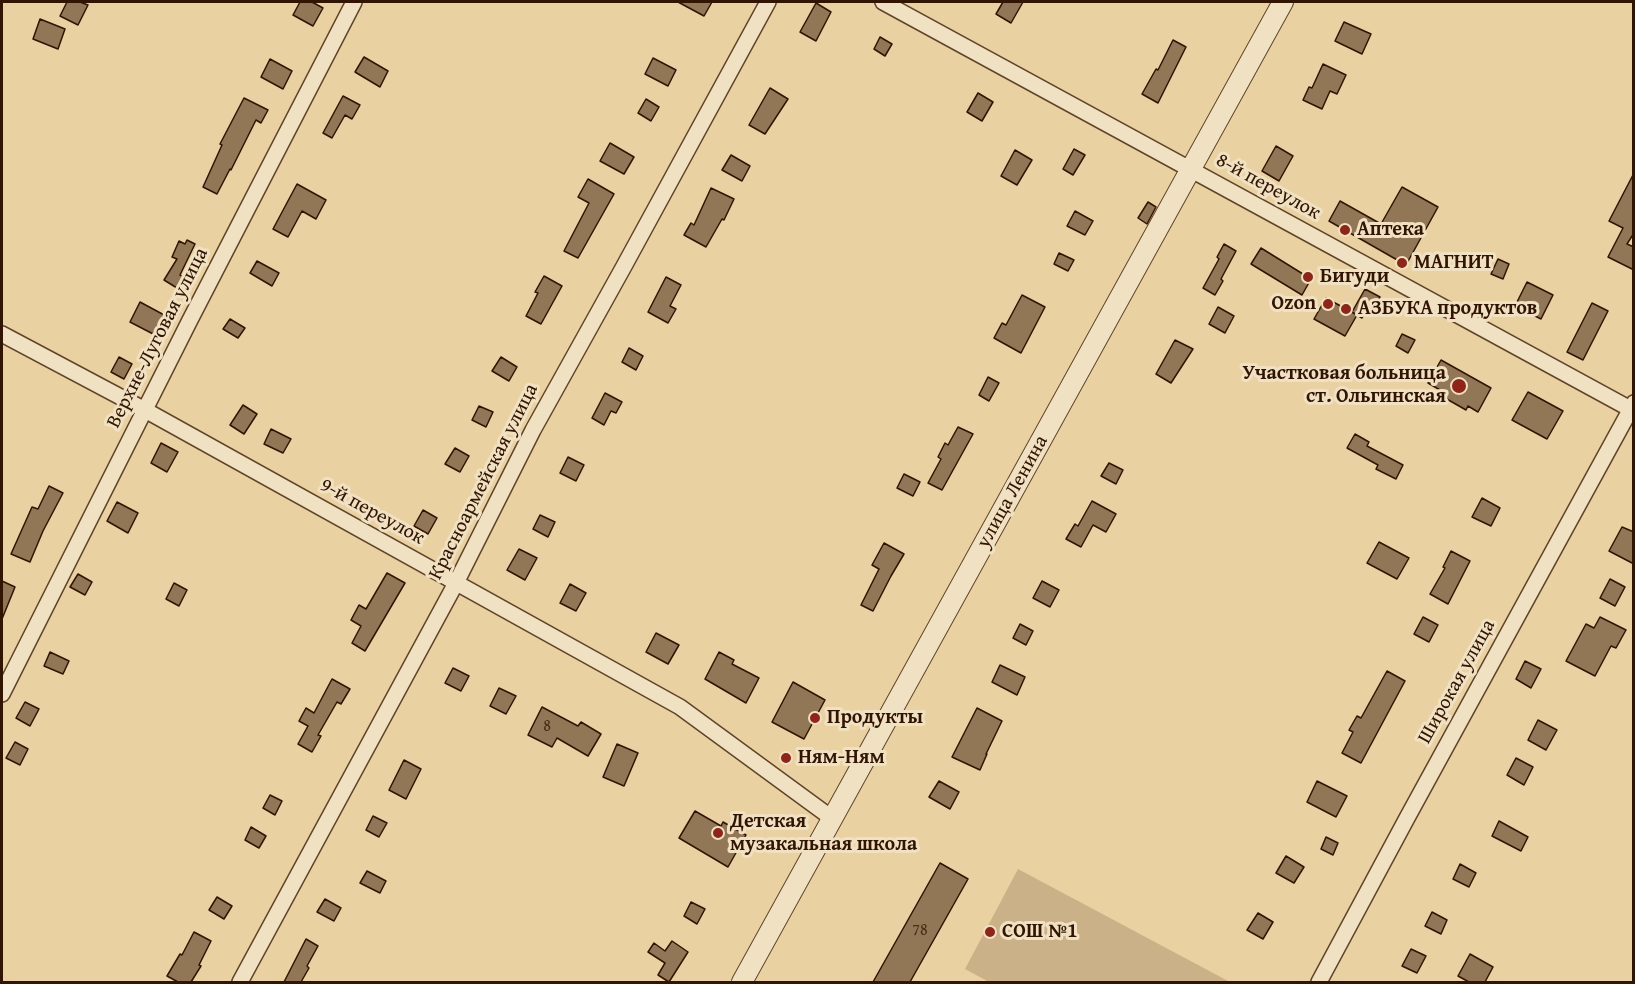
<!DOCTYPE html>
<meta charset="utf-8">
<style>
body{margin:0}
#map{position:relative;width:1635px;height:984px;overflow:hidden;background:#ead1a2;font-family:"Gentium Book Plus",serif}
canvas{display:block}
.frame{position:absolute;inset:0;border:3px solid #311501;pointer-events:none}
</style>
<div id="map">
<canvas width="1635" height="984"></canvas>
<div class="frame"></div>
</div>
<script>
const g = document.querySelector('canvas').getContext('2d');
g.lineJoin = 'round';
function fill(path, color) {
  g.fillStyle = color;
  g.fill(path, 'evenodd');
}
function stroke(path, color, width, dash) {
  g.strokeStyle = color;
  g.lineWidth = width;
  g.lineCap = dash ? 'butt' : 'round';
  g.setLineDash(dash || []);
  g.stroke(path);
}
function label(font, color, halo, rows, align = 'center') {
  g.font = font + ' "Gentium Book Plus",serif';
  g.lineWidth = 6;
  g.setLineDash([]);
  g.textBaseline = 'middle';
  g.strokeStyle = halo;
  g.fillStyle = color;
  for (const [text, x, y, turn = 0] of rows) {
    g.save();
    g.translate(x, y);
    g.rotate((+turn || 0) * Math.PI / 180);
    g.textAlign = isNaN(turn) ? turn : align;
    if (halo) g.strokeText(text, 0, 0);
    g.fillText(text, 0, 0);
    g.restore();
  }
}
fill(new Path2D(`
 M1018 869 1230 982H989L965 969Z`), '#cbb187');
const building = new Path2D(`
 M67 2H80L88 5 78 25 60 16Z
 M300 2H312L323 8 313 26 293 15Z
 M678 2H712L704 16Z
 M1003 2H1023L1011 23 996 14Z
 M816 3 831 12 816 41 800 32Z
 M40 19 65 29 58 49 33 39Z
 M1344 22 1371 34 1362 54 1335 41Z
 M880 37 892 44 885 56 874 49Z
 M1173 40 1186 47 1158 103 1142 94 1156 69 1158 70Z
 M364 57 388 71 380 87 355 72Z
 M653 58 676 70 668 86 645 74Z
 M270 59 292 71 283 89 261 77Z
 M1323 64 1346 75 1337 94 1330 91 1322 109 1303 100 1309 87 1312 88Z
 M770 88 788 99 765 134 749 125Z
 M978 93 993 102 982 121 967 112Z
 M343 96 360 105 352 119 345 115 332 138 323 133Z
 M244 98 268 110 261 123 256 120 231 170 230 169 217 194 203 187 222 145 220 144Z
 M646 99 659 107 651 121 638 113Z
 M610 143 634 157 624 174 600 161Z
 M1276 146 1293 156 1279 181 1262 171Z
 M1074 149 1085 155 1073 175 1063 169Z
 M1015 150 1032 160 1017 185 1001 176Z
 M731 155 750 166 742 181 722 170Z
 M1634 173V233L1627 244 1634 247V270L1608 257 1623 228 1609 221Z
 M588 179 614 194 578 258 564 251 589 203 578 197Z
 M297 184 326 200 316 219 302 211 288 237 273 229Z
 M1402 187 1438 207 1406 265 1329 221 1340 201 1381 224Z
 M711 188 734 199 724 220 722 219 706 247 684 235 691 223 694 225Z
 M1148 202 1156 207 1147 224 1138 218Z
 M1075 211 1093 221 1085 235 1067 226Z
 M187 240 195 244 180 275 183 277 177 288 164 280 177 259 172 257 179 241 185 244Z
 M1224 244 1236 251 1221 279 1223 281 1215 295 1203 288 1219 259 1217 257Z
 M1261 248 1311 279 1302 295 1251 264Z
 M1059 253 1074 260 1068 271 1054 264Z
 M1498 259 1509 264 1503 279 1491 274Z
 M257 261 279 273 272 286 250 273Z
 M544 276 562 286 541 324 526 316 538 293 535 292Z
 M666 277 681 285 670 306 676 309 668 323 648 312Z
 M1527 282 1553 295 1541 319 1515 306Z
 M1365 289 1380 297 1373 308 1369 305 1362 318 1352 312Z
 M1022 295 1045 307 1021 353 994 338 1002 323 1006 325Z
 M1326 298 1357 315 1345 336 1314 319Z
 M140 302 166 316 157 336 130 322Z
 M1592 303 1608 311 1583 360 1567 352Z
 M1218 307 1234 316 1225 333 1209 324Z
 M230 319 245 328 238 338 223 329Z
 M1402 334 1415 340 1408 353 1396 346Z
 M1175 340 1193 349 1171 383 1156 374Z
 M629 348 643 356 636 370 622 362Z
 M119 357 132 364 124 379 111 372Z
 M501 357 517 367 509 381 492 371Z
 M1441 360 1491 388 1478 412 1468 406 1466 410 1438 394 1440 390 1428 383Z
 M988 377 999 383 989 401 979 395Z
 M1528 392 1563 411 1547 439 1512 420Z
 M605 393 622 402 616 413 611 411 604 425 592 418Z
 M243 405 257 414 244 434 230 425Z
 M479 406 493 412 486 427 472 420Z
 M958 427 973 434 942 490 928 483 941 459 938 457 945 443 948 445Z
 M271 429 291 439 283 453 264 444Z
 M1355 434 1369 442 1367 446 1403 465 1396 479 1376 469 1378 465 1347 448Z
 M161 443 178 452 167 472 151 463Z
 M455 448 469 456 460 472 445 464Z
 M568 457 584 465 576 481 560 473Z
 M1109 463 1123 470 1116 484 1101 476Z
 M904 474 920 482 913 496 897 488Z
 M49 486 63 493 43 531 30 562 11 554 32 507 38 509Z
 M1482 498 1500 508 1491 526 1472 517Z
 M1092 501 1116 514 1106 532 1093 525 1081 547 1066 539 1075 524 1078 526Z
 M117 502 138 513 128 533 107 521Z
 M423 510 437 518 428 534 414 526Z
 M540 515 555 522 548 537 533 529Z
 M1622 527 1634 532V564L1609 551Z
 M1379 542 1409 558 1397 579 1367 563Z
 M884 543 904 554 891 576 873 611 861 605 879 569 872 565Z
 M519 549 537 558 525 580 507 570Z
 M1451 551 1470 561 1448 604 1430 594 1445 568 1443 567Z
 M387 573 405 583 365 651 352 643 361 626 351 620 359 605 366 609Z
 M78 574 92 582 85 595 70 587Z
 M1610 579 1625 587 1615 606 1600 598Z
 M2 581 15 587 2 619Z
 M1042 581 1059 590 1050 607 1033 598Z
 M174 583 187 590 179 606 166 599Z
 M570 584 586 593 576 611 560 603Z
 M1423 617 1438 625 1429 642 1414 634Z
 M1600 617 1626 630 1616 648 1611 646 1595 676 1566 661 1586 624 1594 628Z
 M1020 624 1033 631 1026 645 1013 638Z
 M656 633 679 645 668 664 646 652Z
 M50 652 69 661 63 674 44 666Z
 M719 652 734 660 732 664 759 678 746 703 705 679Z
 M1525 661 1541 669 1531 688 1516 679Z
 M1000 665 1025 677 1017 695 992 682Z
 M453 668 469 676 461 691 445 683Z
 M1387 671 1405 681 1361 763 1342 753 1353 732 1349 730 1357 716 1361 718Z
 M332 679 350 689 341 704 337 702 318 735 321 736 312 752 298 744 308 726 299 721 306 708 314 713Z
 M793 682 825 700 804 739 772 722Z
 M499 688 516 696 506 714 490 706Z
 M25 702 39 709 30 726 16 718Z
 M542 707 578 726 581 722 601 734 588 756 557 738 552 747 528 735Z
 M977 708 1002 721 986 754H987L980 770 952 757Z
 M1538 720 1557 730 1546 750 1528 740Z
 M15 742 28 749 20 765 6 758Z
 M617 744 638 753 624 786 603 777Z
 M1516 758 1533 767 1524 785 1507 775Z
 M404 760 421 769 406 799 389 790Z
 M939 781 959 792 950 809 929 797Z
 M1317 781 1347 796 1336 817 1307 802Z
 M270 795 282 801 275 815 263 808Z
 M695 811 721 826 723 822 746 835 728 867 679 838Z
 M373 816 387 823 379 837 366 830Z
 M1499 821 1528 837 1521 851 1492 836Z
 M251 827 266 836 259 848 245 840Z
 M1326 837 1338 843 1333 855 1321 849Z
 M1286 856 1304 867 1294 883 1276 873Z
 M940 863 968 879 910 982H873Z
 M1460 864 1476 873 1469 887 1453 879Z
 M367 871 386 881 380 893 360 883Z
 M217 897 232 906 224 919 209 910Z
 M325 899 341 908 334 921 317 912Z
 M691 902 705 909 697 924 684 916Z
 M1432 912 1447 920 1441 934 1425 926Z
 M1258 913 1273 922 1263 939 1247 930Z
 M194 932 211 941 199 965 201 966 191 982H178L167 976 180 954 182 955Z
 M306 939 318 946 307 966 309 968 301 982H284Z
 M672 941 688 952 669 982 658 975 665 963 648 952 654 943 665 951Z
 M1411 949 1426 956 1417 973 1402 966Z
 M1470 954 1493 967 1485 982H1469L1458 976Z`);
fill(building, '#917755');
stroke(building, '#311501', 1.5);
const minor = new Path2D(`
 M883 2 1634 411
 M2 334 145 410 680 707 833 819
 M2 694 190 320 354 2
 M240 982 456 583 533 430 623 268 768 2
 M1319 982 1407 818 1634 403`);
const tertiary = new Path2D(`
 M742 982 1283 2`);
stroke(minor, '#5f4429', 18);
stroke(tertiary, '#5f4429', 22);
stroke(minor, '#f1e1c3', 15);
stroke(tertiary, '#f1e1c3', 20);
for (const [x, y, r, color] of [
 [1345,230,6,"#8f2418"],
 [1402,263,6,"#8f2418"],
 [1308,277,6,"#8f2418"],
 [1328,304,6,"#8f2418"],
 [1346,309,6,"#8f2418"],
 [1459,386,8,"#8f2418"],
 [815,718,6,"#8f2418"],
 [786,758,6,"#8f2418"],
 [718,833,6,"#8f2418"],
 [990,932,6,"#8f2418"]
]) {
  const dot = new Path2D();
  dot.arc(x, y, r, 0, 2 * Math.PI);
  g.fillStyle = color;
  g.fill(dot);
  stroke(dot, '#f1e1c3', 2);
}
label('16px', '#492e16', null, [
 ["8",547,727],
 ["78",920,931]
]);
label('20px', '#311501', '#f1e1c3', [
 ["8-й переулок",1268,187,29],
 ["Верхне-Луговая улица",158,338,-63],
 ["Красноармейская улица",484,482,-63],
 ["улица Ленина",1013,492,-61],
 ["9-й переулок",372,512,29],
 ["Широкая улица",1457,682,-61]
]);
label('bold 20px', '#311501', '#f1e1c3', [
 ["Аптека",1357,230],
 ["МАГНИТ",1414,263],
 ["Бигуди",1320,277],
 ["Ozon",1316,304,"right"],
 ["АЗБУКА продуктов",1358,309],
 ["Участковая больница",1446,374,"right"],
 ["ст. Ольгинская",1446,397,"right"],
 ["Продукты",827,718],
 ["Ням-Ням",798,758],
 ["Детская",730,822],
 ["музакальная школа",730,845],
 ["СОШ №1",1002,932]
], 'left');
</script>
